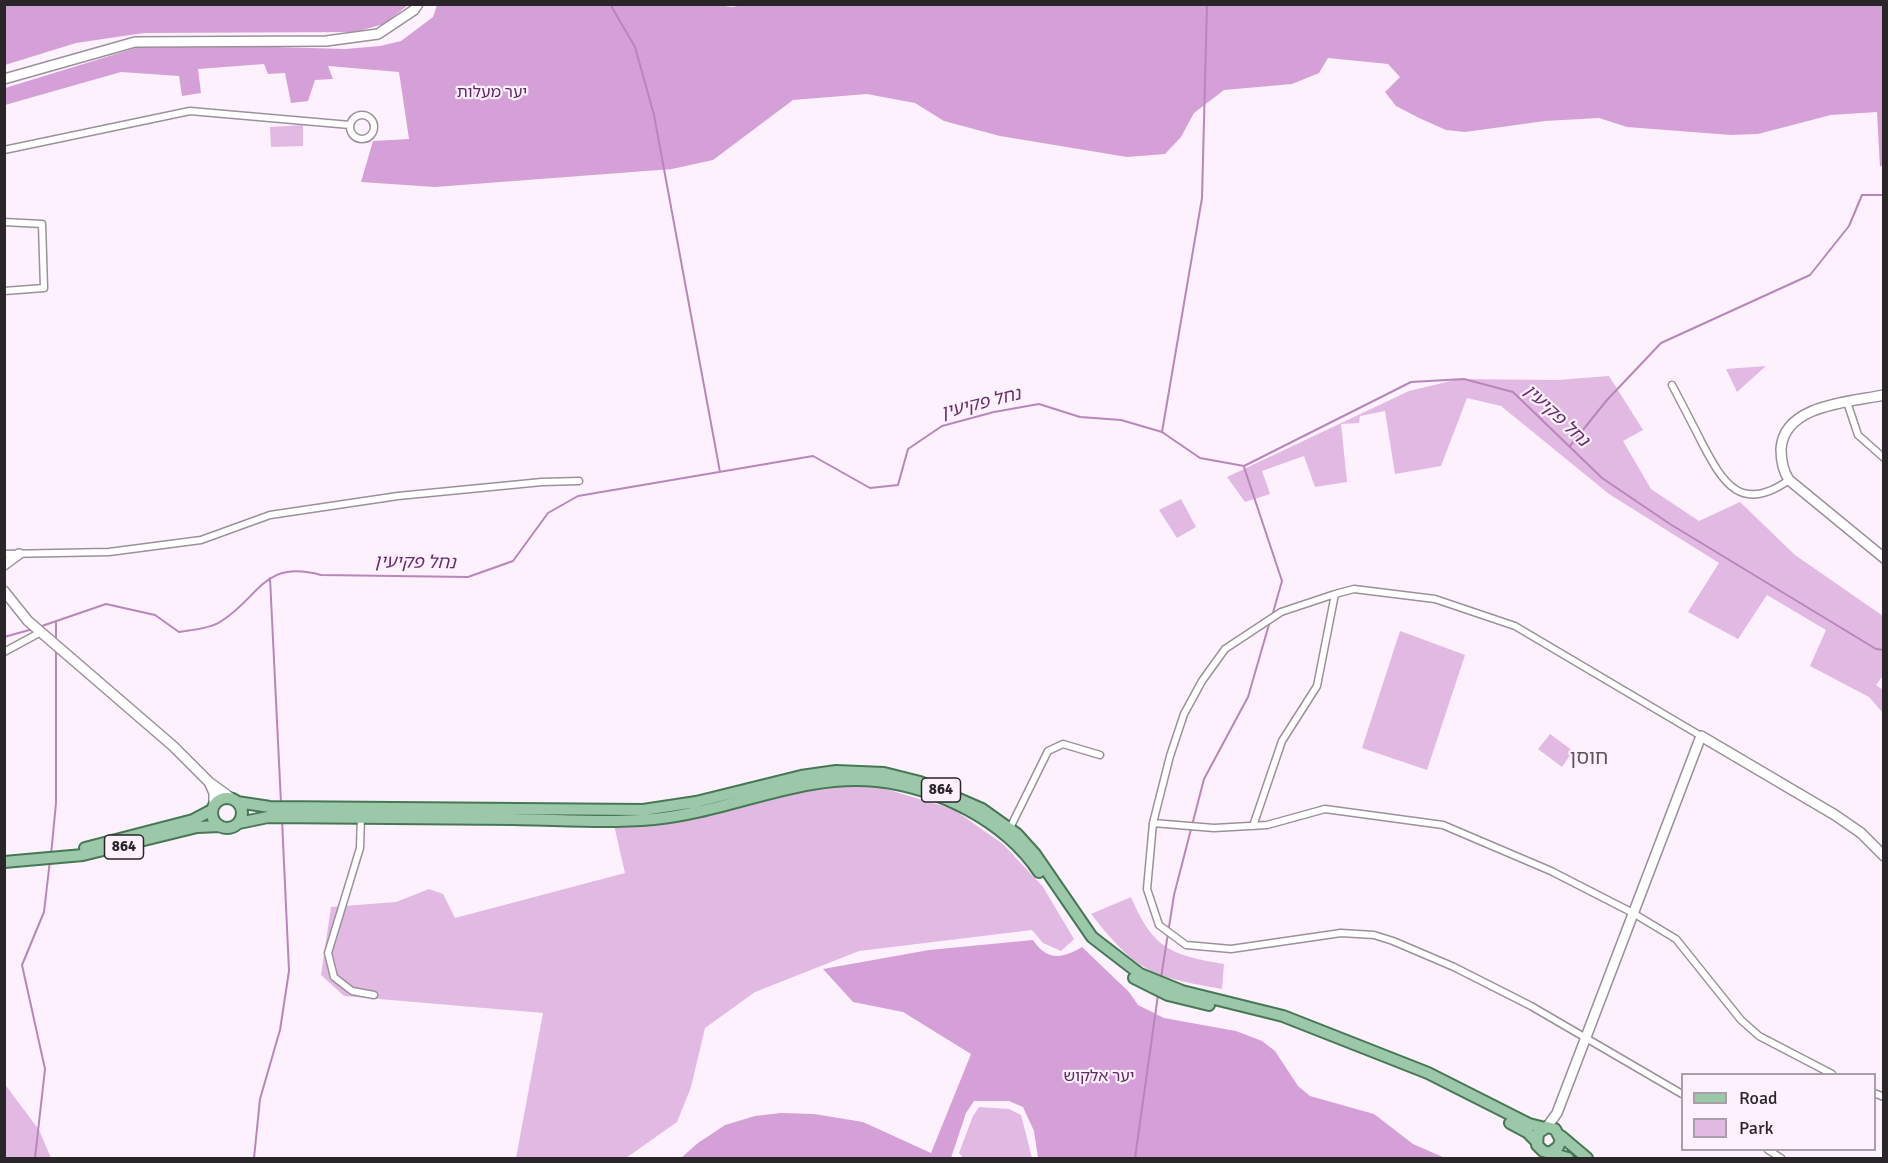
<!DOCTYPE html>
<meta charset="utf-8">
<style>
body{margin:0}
#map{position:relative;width:1888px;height:1163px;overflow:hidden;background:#fcf1fc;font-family:Signika,sans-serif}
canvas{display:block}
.frame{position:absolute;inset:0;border:6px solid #292529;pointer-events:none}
.legend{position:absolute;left:1681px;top:1073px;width:195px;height:78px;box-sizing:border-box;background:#fcf1fc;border:2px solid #a89fa8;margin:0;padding:8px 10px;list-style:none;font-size:18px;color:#292529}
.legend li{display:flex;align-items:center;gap:12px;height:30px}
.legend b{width:30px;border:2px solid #a89fa8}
</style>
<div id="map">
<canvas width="1888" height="1163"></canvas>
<div class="frame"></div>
<ul class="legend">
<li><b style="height:8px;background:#9bc8a9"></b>Road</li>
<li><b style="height:16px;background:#e2b9e3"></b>Park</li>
</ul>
</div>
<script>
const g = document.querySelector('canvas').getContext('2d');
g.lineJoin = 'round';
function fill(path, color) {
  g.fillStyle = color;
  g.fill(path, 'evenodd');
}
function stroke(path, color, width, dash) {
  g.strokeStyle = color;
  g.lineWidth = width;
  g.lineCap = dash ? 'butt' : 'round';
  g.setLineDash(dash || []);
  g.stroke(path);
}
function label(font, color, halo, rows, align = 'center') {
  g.font = font + ' Signika,"Noto Sans Hebrew",sans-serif';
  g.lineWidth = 4.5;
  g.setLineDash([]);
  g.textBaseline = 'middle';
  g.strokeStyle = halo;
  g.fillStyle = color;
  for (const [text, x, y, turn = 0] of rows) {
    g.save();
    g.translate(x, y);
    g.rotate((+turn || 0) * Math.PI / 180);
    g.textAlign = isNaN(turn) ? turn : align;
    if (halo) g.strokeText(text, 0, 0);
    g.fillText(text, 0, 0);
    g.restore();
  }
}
fill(new Path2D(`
 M303 125V146L271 147 270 127Z
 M1766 366 1737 392 1726 369Z
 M1609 376 1643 430 1623 441 1651 489 1699 521 1740 502 1795 555 1883 616V676L1876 685 1883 690V713L1869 697 1810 666 1826 630 1767 595 1738 639 1688 612 1719 563 1609 494 1501 406 1467 398 1441 466 1395 474 1385 411 1360 416 1359 423 1341 424 1347 482 1315 487 1304 456 1262 471 1270 494 1245 502 1227 477 1409 391 1459 379 1557 380Z
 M1181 499 1196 527 1177 538 1159 510Z
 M1400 631 1465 655 1427 770 1362 748Z
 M1550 734 1573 751 1562 767 1538 749Z
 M834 785 879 787 953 809 1003 844 1043 887 1074 939 1061 951 1043 943 1032 930 859 951 755 992 705 1028 691 1087 677 1122 626 1158H516L543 1013 344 996 321 975 331 907 396 902 429 889 443 894 455 918 625 873 614 825 703 816Z
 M1131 897C1153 949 1171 955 1224 964L1222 989C1150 976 1138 973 1091 914Z
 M4 1083 39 1130 51 1158H5Z
 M979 1107 1009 1109 1021 1115 1032 1158H963L959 1153 973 1116Z`), '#e2b9e3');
fill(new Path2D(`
 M5 4H408V5L384 24 355 32 144 33 76 43 5 65Z
 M709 4 732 7 748 4 1883 5 1884 163 1880 167 1877 112 1831 115 1758 134 1731 135 1627 127 1599 118 1545 121 1465 132 1446 130 1419 118 1396 106 1385 92 1400 77 1388 64 1328 58 1319 73 1292 84 1224 90 1194 113 1181 137 1165 154 1127 157 1000 136 944 121 915 103 867 94 793 100 713 160 672 169 435 187 361 182 373 141 409 139 399 72 328 66 333 79 315 80 308 101 291 103 285 73 268 74 264 64 198 69 201 93 182 96 179 76 121 72 5 105V88L142 46 170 44 345 49 380 46 401 41 433 17 437 5Z
 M1033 940C1047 961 1062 959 1082 947L1129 992 1138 1005 1164 1018 1236 1031 1262 1041 1275 1051 1298 1086 1310 1096 1374 1114 1413 1144 1445 1158H1038L1034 1131 1023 1107 1009 1101H974L966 1113 951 1158H681L698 1143 725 1125 755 1116 781 1113 814 1114 863 1122 931 1153 971 1054 903 1012 853 1002 823 969 929 950Z`), '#d5a0d7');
stroke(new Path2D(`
 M610 4 635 47 654 115 720 472
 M1162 432 1202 198 1207 4
 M1570 446 1607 400 1661 343 1810 275 1849 226 1862 195H1884
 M1244 467 1282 581 1272 616
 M270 578 281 803
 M56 623V642
 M39 627 106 604 155 615 179 632C191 630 209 629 220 622 260 598 262 559 321 575L468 577 513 561 548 513 578 496 813 456 870 488 898 485 908 449 942 426 994 412 1039 404 1080 417 1121 420 1162 432 1200 458 1244 466 1411 382 1464 379 1513 392 1602 478 1670 524 1876 649 1884 650
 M4 637 33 629
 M51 855 56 803V650
 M1161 978 1174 895 1204 779 1248 697 1270 621
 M35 1158 45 1069 22 965 44 912 50 860
 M254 1158 260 1099 280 1030 289 971 282 820
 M1135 1158 1158 995`), '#b986bb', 2);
const street = new Path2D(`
 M350 127a12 12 0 1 1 24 0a12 12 0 1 1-24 0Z
 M4 150 190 111 350 125
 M4 222 42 224 44 288 4 291
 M1672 385C1682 404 1692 423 1702 443 1723 483 1741 514 1789 480
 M1847 402 1858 435 1884 458
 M4 554 109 552 201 540 270 515 398 496 542 482 579 481
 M4 652 41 632
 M361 815 360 848 328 953 334 977 352 991 374 995
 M1153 823 1214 828 1267 825 1325 809 1443 825 1551 871 1633 913 1676 939 1741 1020 1759 1036 1832 1074
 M1253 826 1282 741 1317 686 1335 594
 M1010 828 1048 751 1063 744 1100 755
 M1874 1093 1884 1097
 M1682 1094 1531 1006 1454 967 1393 941 1374 935 1341 933 1231 949 1186 945 1159 925 1147 889 1153 823 1170 756 1184 714 1202 681 1225 649 1281 612 1335 594 1354 589 1435 599 1515 626 1701 736
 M1768 1150 1781 1158`);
const secondary = new Path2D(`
 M4 79 135 42 326 41 378 34 414 10 418 4
 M1884 395C1851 402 1784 404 1781 449 1781 461 1783 471 1789 480L1884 558
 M4 565 19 554
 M4 591 28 621 173 746 209 782 231 798
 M210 784 214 793V805
 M1547 1127 1557 1113 1701 736 1835 815 1861 833 1884 856`);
const primary = new Path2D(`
 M212 813a15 15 0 1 1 30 0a15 15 0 1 1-30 0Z
 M237 802 270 807 643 810 696 802 801 776 836 771 884 773 920 782 982 809 1017 834 1035 854 1092 937 1140 974 1182 991 1283 1016 1428 1073 1529 1124 1545 1128
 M239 823 268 817C350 818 432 819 514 819 560 820 608 823 654 819 729 812 801 773 877 781 938 788 1004 820 1039 872
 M85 848 193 820 212 810
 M4 862 83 855 197 827 220 826
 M1134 978 1168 995 1209 1005
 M1510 1123 1527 1132 1536 1141
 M1561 1136 1587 1158
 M1551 1152 1558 1147 1561 1140 1555 1129 1547 1127 1538 1133 1537 1145 1543 1151 1568 1158`);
stroke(street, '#9b919b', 9);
stroke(secondary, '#9b919b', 12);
stroke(primary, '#487756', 14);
stroke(street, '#fff', 6);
stroke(secondary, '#fff', 9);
stroke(primary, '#9bc8a9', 10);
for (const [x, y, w] of [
 [941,790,39],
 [124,847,39]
]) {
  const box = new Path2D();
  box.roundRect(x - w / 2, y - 12, w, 24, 4.5);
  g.fillStyle = '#fcf1fc';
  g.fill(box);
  stroke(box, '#292529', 1.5);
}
label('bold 15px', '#292529', null, [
 ["864",941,790],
 ["864",124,847]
]);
label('16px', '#622466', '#fcf1fc', [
 ["יער מעלות",492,93],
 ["יער אלקוש",1099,1077]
]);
label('italic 18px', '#6a2b6e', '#fcf1fc', [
 ["נחל פקיעין",981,404,-14],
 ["נחל פקיעין",1556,416,43],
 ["נחל פקיעין",415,563,1]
]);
label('20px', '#5d545e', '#fcf1fc', [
 ["חוסן",1589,759]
]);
</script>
